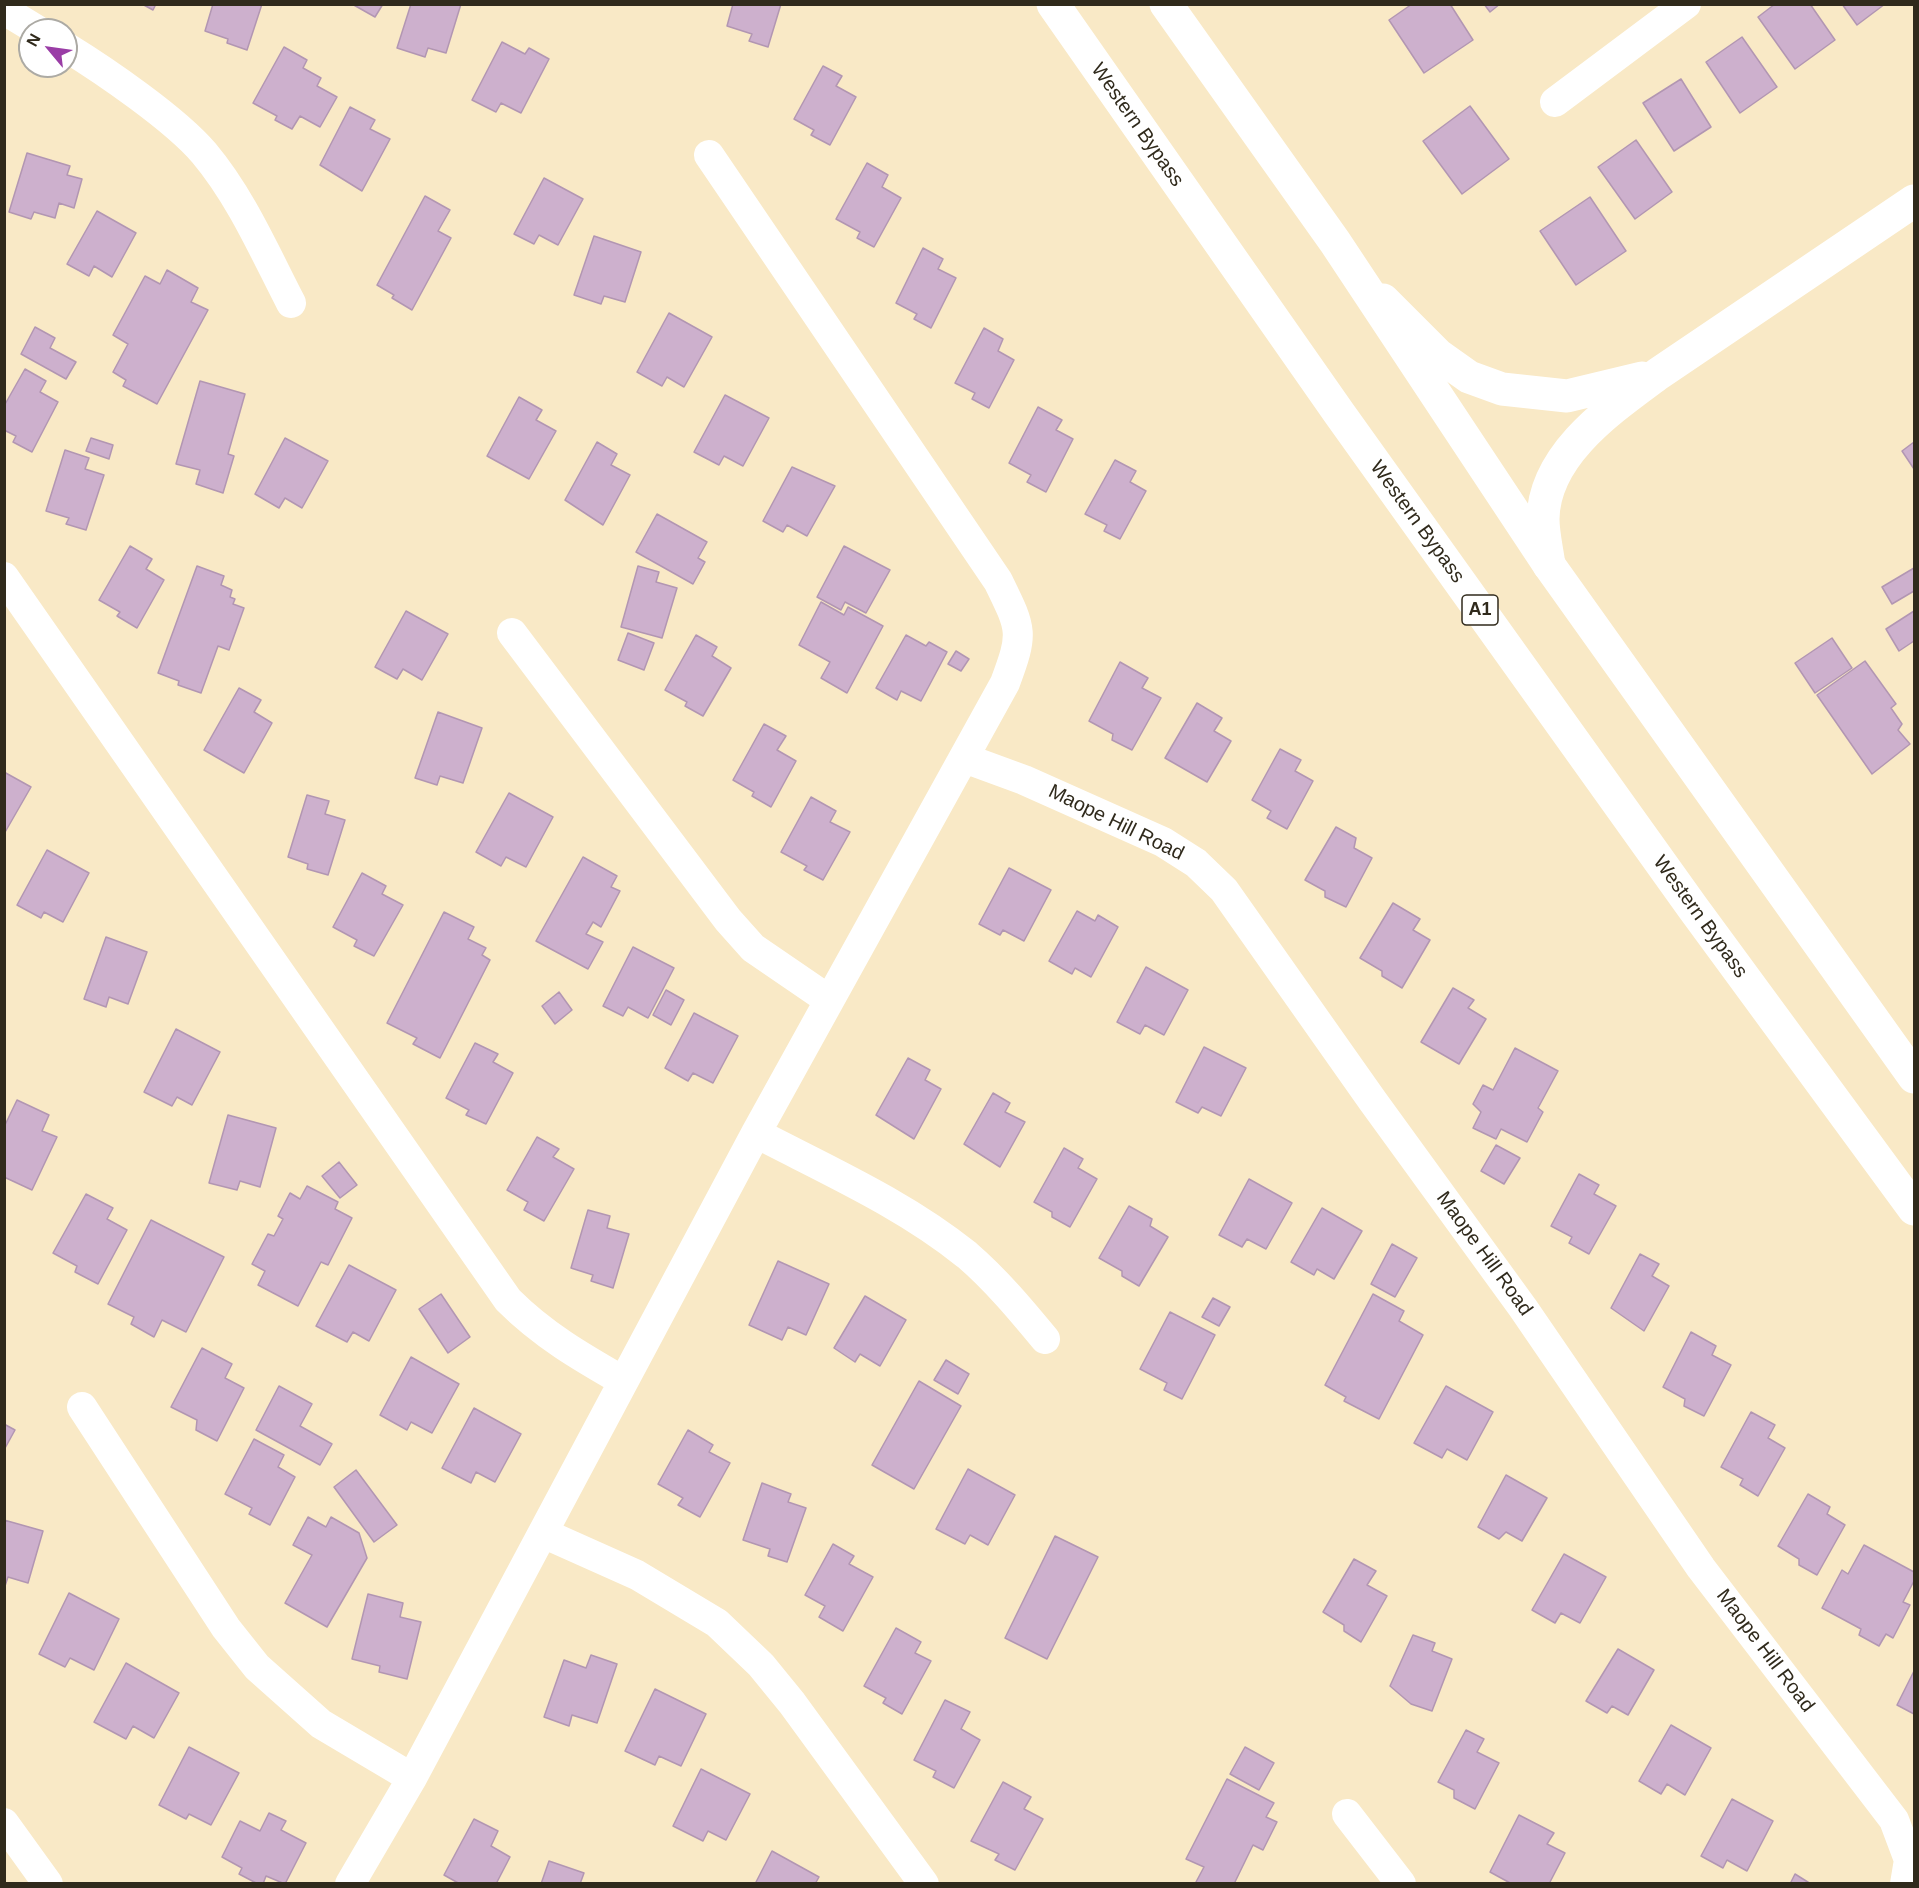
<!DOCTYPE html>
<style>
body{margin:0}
#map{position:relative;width:1919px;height:1888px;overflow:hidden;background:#f9e9c6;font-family:Arial,sans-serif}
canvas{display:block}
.frame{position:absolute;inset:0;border:6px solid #302a1c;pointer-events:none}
.north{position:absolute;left:18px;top:18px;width:60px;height:60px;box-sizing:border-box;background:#fff;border:2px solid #acaaa4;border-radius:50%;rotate:299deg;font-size:16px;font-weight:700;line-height:24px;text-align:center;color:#302a1c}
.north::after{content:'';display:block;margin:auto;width:21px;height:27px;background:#9a3da6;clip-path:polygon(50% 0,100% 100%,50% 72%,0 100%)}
</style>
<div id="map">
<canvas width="1919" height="1888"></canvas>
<div class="frame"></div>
<div class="north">N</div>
</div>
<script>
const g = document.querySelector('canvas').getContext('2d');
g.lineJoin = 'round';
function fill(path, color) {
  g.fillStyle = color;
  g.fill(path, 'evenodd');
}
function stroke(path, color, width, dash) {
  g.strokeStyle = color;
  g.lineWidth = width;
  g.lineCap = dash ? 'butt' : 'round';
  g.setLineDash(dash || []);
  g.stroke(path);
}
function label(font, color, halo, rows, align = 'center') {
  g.font = font + ' Arial,sans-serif';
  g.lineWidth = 4.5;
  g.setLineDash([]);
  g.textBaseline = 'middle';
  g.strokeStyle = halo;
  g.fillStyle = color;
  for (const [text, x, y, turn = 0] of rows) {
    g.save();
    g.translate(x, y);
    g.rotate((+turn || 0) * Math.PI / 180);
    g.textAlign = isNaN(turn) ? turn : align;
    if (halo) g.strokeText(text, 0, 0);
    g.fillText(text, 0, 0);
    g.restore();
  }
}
const building = new Path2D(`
 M142 4H156L153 10Z
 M213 4H262L247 50 227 43 228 39 205 31Z
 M352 4H383L375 17Z
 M411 4H461L446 53 428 48 425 57 397 48Z
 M733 4H781L768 47 749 41 752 34 727 26Z
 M1412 4H1450L1473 40 1424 73 1389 20Z
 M1484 4H1500L1490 12Z
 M1775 4H1810L1835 40 1795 69 1758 17Z
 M1842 4H1885L1857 25Z
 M1742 37 1777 87 1740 113 1706 62Z
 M502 42 525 54 529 48 549 59 521 113 501 103 496 112 472 100Z
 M284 47 307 60 303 68 321 78 317 86 337 97 320 127 300 116 292 129 275 120 277 116 253 103Z
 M823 66 842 76 836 86 856 97 830 145 811 135 814 130 794 119Z
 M1681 79 1711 127 1674 151 1643 103Z
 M1470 106 1509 159 1462 194 1423 141Z
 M350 107 375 120 370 129 390 139 362 191 320 165Z
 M1636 140 1672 192 1635 219 1598 167Z
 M27 153 70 166 67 175 82 179 74 208 59 203 55 218 34 212 31 219 9 212Z
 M867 163 888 175 882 187 901 198 874 247 857 238 860 232 836 219Z
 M544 178 583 199 558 245 539 235 534 244 514 234Z
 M425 196 450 210 438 231 451 238 412 310 392 298 394 295 377 285Z
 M1590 197 1626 251 1576 285 1540 231Z
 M97 211 136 233 112 277 94 266 89 276 67 264Z
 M594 236 641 252 625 302 604 296 601 304 574 295Z
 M923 248 943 259 938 269 956 278 931 328 914 319 917 314 896 303Z
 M167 270 198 288 191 302 208 310 157 404 123 386 126 380 113 372 128 344 113 335 145 276 160 284Z
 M669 313 712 337 684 387 667 377 662 386 637 372Z
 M35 327 55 338 50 348 76 362 66 379 21 354Z
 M984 328 1003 339 998 351 1014 360 989 408 972 399 975 393 955 383Z
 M25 369 46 381 40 392 58 402 32 452 13 442 16 436 4 430V406Z
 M200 381 245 394 228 454 234 456 223 493 196 484 200 470 176 464Z
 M725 395 769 418 743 466 724 456 719 465 694 452Z
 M519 397 542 410 536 420 556 431 529 479 487 456Z
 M1038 407 1062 420 1056 430 1073 439 1046 492 1027 482 1031 475 1009 463Z
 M91 438 113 445 109 459 86 451Z
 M285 438 328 461 302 508 285 498 279 508 255 494Z
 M597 442 617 454 611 465 630 475 603 525 565 500Z
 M1914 442V469L1902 451Z
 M65 450 89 458 85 469 104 475 86 530 66 524 69 518 46 511Z
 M1115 460 1136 471 1130 482 1146 491 1120 539 1104 531 1107 525 1085 514Z
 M792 467 835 486 807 536 787 525 783 532 763 521Z
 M657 514 707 542 698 558 705 562 693 584 636 552Z
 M130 546 152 559 146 569 164 580 137 628 117 616 120 612 99 600Z
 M844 546 890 570 866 613 845 602 841 610 817 597Z
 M197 566 224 576 221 585 232 590 230 597 235 599 233 604 244 608 229 650 218 646 201 693 178 685 179 681 158 673Z
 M638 566 659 572 656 582 677 588 662 638 621 627Z
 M1914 568V591L1892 604 1882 587Z
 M821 602 844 615 848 607 883 626 847 693 821 678 830 662 799 645Z
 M406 611 448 634 422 680 403 669 397 679 375 667Z
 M1914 611V641L1899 651 1886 629Z
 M628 633 654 643 644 670 618 660Z
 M696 635 717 647 712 656 731 668 703 716 685 706 687 702 665 690Z
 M906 635 926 646 929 642 947 652 921 701 901 691 897 700 876 688Z
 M1832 638 1852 668 1815 693 1795 663Z
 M956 651 969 659 961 671 948 664Z
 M1865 661 1896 704 1891 708 1902 724 1898 730 1910 744 1872 774 1817 695Z
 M1120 662 1148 678 1142 688 1161 698 1132 750 1112 740 1113 734 1089 721Z
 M239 688 261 700 254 712 272 723 244 773 204 750Z
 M1197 703 1222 718 1214 731 1231 741 1207 782 1165 758Z
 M438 712 482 728 463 783 440 776 437 785 415 778Z
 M764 724 786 736 777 750 796 761 771 807 752 796 754 792 733 780Z
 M1280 749 1301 760 1295 771 1313 781 1287 829 1267 818 1271 811 1252 800Z
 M4 772 31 787 4 834Z
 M509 793 553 817 526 867 506 857 501 866 476 852Z
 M307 795 329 801 325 814 345 820 328 875 307 869 308 864 288 857Z
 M811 797 836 811 830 822 850 832 823 880 804 870 807 866 781 852Z
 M1336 827 1356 838 1354 848 1372 858 1346 907 1325 897V891L1305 880Z
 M47 850 89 873 63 922 44 912 41 918 17 905Z
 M583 857 617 876 611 887 620 891 601 927 593 922 586 934 603 942 588 969 536 941Z
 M1009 868 1051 890 1024 941 1003 930 1000 935 979 924Z
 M362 873 386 886 382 894 403 905 374 956 354 946 357 940 333 927Z
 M1393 903 1420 919 1413 930 1430 940 1402 988 1382 976V971L1360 958Z
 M1077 911 1095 921 1098 915 1118 927 1091 977 1075 968 1072 974 1049 961Z
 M444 912 474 927 468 939 486 948 482 955 490 960 440 1058 413 1044 417 1038 387 1023Z
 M106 937 147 952 128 1004 109 997 106 1007 84 999Z
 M633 947 674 968 648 1018 628 1007 623 1016 603 1006Z
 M1146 967 1188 990 1164 1035 1145 1025 1140 1034 1117 1022Z
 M1453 988 1474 1000 1468 1008 1486 1019 1459 1064 1421 1042Z
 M666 990 684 1000 671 1025 653 1015Z
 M559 992 572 1010 555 1024 542 1006Z
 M694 1013 738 1036 713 1083 693 1073 688 1081 665 1068Z
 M176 1029 220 1052 192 1105 177 1097 172 1106 144 1092Z
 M475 1043 498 1054 493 1062 513 1073 486 1124 466 1115 469 1110 446 1098Z
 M1204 1047 1246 1068 1221 1116 1202 1107 1198 1113 1176 1102Z
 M1515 1048 1558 1071 1538 1108 1543 1112 1527 1142 1501 1129 1496 1139 1473 1128 1481 1112 1473 1104 1483 1085 1493 1090Z
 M908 1058 930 1070 925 1080 941 1089 914 1139 876 1115Z
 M993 1093 1010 1103 1005 1112 1025 1122 1000 1167 964 1144Z
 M17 1100 49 1115 42 1131 57 1137 32 1190 4 1177V1127Z
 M228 1115 276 1128 260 1187 240 1181 237 1190 209 1183Z
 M537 1137 559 1149 553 1157 574 1169 544 1221 524 1210 528 1202 507 1190Z
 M1496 1145 1520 1158 1504 1184 1481 1171Z
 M1064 1148 1083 1159 1078 1168 1097 1179 1070 1227 1052 1217V1212L1034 1202Z
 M339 1162 357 1185 340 1198 322 1176Z
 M1579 1174 1599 1185 1594 1194 1616 1206 1589 1254 1569 1243 1572 1237 1551 1226Z
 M1249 1179 1292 1203 1266 1249 1247 1239 1242 1247 1219 1235Z
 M307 1186 338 1202 335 1209 352 1218 328 1265 321 1262 298 1306 258 1285 265 1271 252 1264 268 1234 274 1236 283 1219 278 1216 290 1193 300 1199Z
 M86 1194 113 1208 107 1219 127 1230 98 1284 75 1272 77 1266 53 1253Z
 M1129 1206 1152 1219 1150 1226 1168 1237 1139 1286 1122 1276V1271L1099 1258Z
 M1322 1208 1362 1231 1334 1279 1317 1269 1314 1275 1291 1262Z
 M588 1210 610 1216 607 1228 629 1234 613 1288 591 1281 593 1275 571 1268Z
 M151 1220 224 1257 186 1332 162 1320 154 1337 131 1324 134 1317 108 1304Z
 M1392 1244 1417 1258 1395 1297 1371 1284Z
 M1640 1254 1659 1264 1652 1276 1669 1286 1644 1331 1611 1308Z
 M778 1261 829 1284 806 1335 788 1327 782 1340 749 1325Z
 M349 1265 396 1290 369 1341 353 1332 347 1342 316 1326Z
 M441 1294 470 1337 448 1353 419 1309Z
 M1373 1294 1404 1311 1399 1321 1423 1335 1379 1419 1344 1401 1346 1397 1325 1385Z
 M865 1296 906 1320 880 1366 860 1354 855 1362 834 1348Z
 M1213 1298 1230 1307 1219 1326 1202 1317Z
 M1170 1312 1215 1335 1182 1399 1164 1390 1167 1383 1140 1369Z
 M1691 1332 1716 1346 1712 1355 1731 1365 1704 1416 1684 1406 1685 1399 1663 1387Z
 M202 1348 232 1364 225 1378 244 1388 217 1441 196 1430 197 1420 171 1407Z
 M411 1357 459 1384 432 1433 411 1422 407 1430 380 1415Z
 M946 1360 969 1374 958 1394 934 1380Z
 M919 1381 961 1406 914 1489 872 1465Z
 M279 1386 312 1404 300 1426 332 1444 320 1465 256 1430Z
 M1446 1386 1493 1412 1467 1460 1447 1449 1442 1458 1414 1443Z
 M474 1408 521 1434 495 1482 476 1472 471 1483 442 1468Z
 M1751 1412 1775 1425 1768 1438 1785 1448 1758 1496 1740 1485 1743 1479 1721 1467Z
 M4 1424 15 1430 4 1450Z
 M688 1430 713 1445 709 1452 730 1463 700 1517 678 1505 683 1498 658 1484Z
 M254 1439 284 1455 278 1467 295 1477 270 1525 249 1514 252 1508 225 1494Z
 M968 1469 1015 1495 988 1545 970 1535 965 1544 936 1529Z
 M356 1470 397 1525 374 1542 334 1487Z
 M1506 1475 1547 1498 1522 1541 1506 1532 1499 1539 1478 1527Z
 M762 1483 791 1494 788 1502 806 1508 787 1562 768 1556 770 1549 743 1540Z
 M1808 1494 1830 1507 1827 1514 1845 1525 1817 1575 1799 1565V1559L1778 1546Z
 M308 1517 326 1527 331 1517 359 1533 367 1558 327 1627 285 1603 312 1555 293 1545Z
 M4 1520 43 1531 28 1583 8 1577 4 1589Z
 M1055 1536 1098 1557 1047 1659 1005 1638Z
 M833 1544 854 1556 849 1564 873 1577 843 1631 819 1617 825 1606 805 1595Z
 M1864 1545 1914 1572V1581L1903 1602 1910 1605 1893 1638 1886 1634 1879 1646 1859 1635 1861 1629 1822 1608 1842 1570 1848 1574Z
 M1564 1554 1606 1577 1580 1623 1561 1613 1555 1623 1532 1610Z
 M1354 1559 1376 1571 1367 1585 1387 1596 1361 1642 1344 1631V1625L1323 1612Z
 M69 1593 119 1619 94 1670 70 1658 65 1667 39 1654Z
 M368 1594 403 1603 400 1617 421 1622 407 1679 379 1672 380 1666 352 1659Z
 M896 1628 921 1642 915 1653 931 1661 902 1714 883 1703 886 1698 864 1686Z
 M1413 1635 1435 1643 1432 1651 1452 1659 1432 1711 1411 1704 1390 1686Z
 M1618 1649 1654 1670 1628 1715 1612 1706 1607 1713 1586 1701Z
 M591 1655 617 1664 597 1723 572 1715 569 1726 544 1717 564 1660 586 1668Z
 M126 1663 179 1693 154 1738 133 1726 126 1739 94 1722Z
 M1914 1671V1714L1897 1705Z
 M655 1689 706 1714 681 1766 659 1756 655 1765 625 1751Z
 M945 1700 970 1712 961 1729 980 1740 954 1788 933 1777 936 1771 914 1760Z
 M1671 1725 1711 1748 1685 1795 1667 1784 1661 1794 1639 1781Z
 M1466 1730 1484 1739 1477 1752 1499 1763 1475 1809 1454 1798V1790L1438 1782Z
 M189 1747 239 1773 211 1825 189 1814 186 1819 159 1805Z
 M1245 1747 1274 1763 1259 1790 1230 1774Z
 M701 1769 750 1794 726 1840 708 1831 703 1841 673 1826Z
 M1227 1779 1274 1803 1266 1817 1277 1822 1263 1850 1253 1845 1234 1884H1198L1196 1882 1204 1867 1186 1859Z
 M1003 1782 1031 1797 1024 1809 1043 1819 1015 1870 995 1860 999 1854 971 1841Z
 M1732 1799 1773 1821 1747 1871 1727 1860 1723 1868 1701 1856Z
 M269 1813 286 1821 281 1830 306 1843 285 1884 266 1876 263 1884H258L239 1874 242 1868 222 1857 240 1821 260 1831Z
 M1519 1815 1554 1833 1547 1844 1565 1853 1549 1884H1512L1490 1872Z
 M474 1819 498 1831 491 1846 510 1857 496 1884H460L444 1875Z
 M772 1851 819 1877 815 1884H755Z
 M549 1861 584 1873 580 1884H541Z
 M1795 1874 1811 1884H1790Z`);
fill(building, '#cdb0cd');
stroke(building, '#b296b2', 1.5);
stroke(new Path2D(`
 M4 10 37 30
 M66 47C105 71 175 119 204 153 241 197 265 253 291 303
 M1555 102 1686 4
 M4 577 508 1300C543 1335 581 1357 623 1381
 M512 633 728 920 753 948 829 1000
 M964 758 1024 780 1163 842 1196 863 1224 890 1372 1100 1523 1308 1701 1568 1894 1820 1909 1860 1905 1884
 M756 1133C827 1170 904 1204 967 1255 996 1280 1021 1310 1045 1339
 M82 1407 226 1628 257 1667 321 1724 412 1778
 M543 1533 637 1575 717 1623 761 1665 792 1703 924 1884
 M1347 1814 1401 1884
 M4 1823 48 1884
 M350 1884 412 1778 756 1133 1005 683C1024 632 1022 630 998 581L709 155`), '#fff', 30);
stroke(new Path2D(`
 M1383 300 1438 355 1469 377 1502 389 1567 396 1642 378
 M1549 565C1547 550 1543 534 1543 519 1544 454 1611 409 1658 374L1914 201`), '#fff', 33);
stroke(new Path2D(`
 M1053 4 1339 413 1693 908 1914 1209
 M1166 4 1335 242 1549 565 1914 1077`), '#fff', 33);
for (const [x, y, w] of [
 [1480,610,36]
]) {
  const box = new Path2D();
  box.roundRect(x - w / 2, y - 15, w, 30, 4.5);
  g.fillStyle = '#fff';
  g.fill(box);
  stroke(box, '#302a1c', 1.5);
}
label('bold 18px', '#302a1c', null, [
 ["A1",1480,610]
]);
label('20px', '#302a1c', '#fff', [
 ["Western Bypass",1137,125,55],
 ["Western Bypass",1417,522,54],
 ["Maope Hill Road",1116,823,26],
 ["Western Bypass",1700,917,54],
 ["Maope Hill Road",1484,1254,54],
 ["Maope Hill Road",1765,1651,53]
]);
</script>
